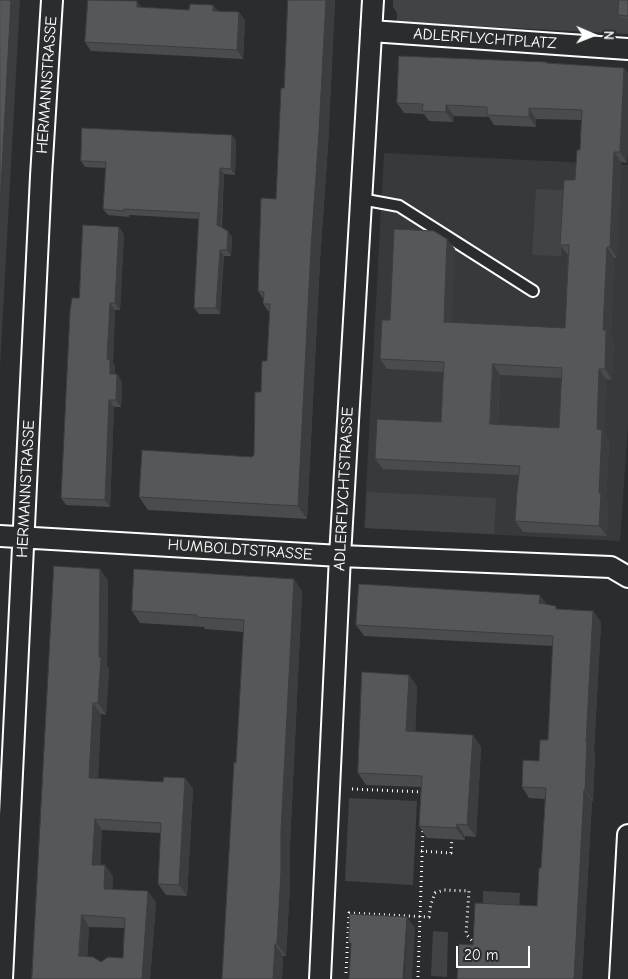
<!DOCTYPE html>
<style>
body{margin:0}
#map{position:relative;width:628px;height:979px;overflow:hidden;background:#2a2d2e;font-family:"Comic Neue",sans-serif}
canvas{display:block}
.north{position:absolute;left:568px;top:10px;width:50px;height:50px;-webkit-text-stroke:4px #2a2d2e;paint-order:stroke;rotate:91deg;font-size:14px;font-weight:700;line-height:20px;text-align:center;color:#fff}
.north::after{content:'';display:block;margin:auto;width:18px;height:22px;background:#fff;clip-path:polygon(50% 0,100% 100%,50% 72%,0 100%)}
.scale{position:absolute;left:456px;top:946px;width:74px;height:22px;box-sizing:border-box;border:2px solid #fff;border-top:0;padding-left:6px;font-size:15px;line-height:18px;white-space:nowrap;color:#fff;-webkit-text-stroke:4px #2a2d2e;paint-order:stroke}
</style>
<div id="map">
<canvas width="628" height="979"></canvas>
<div class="north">N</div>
<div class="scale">20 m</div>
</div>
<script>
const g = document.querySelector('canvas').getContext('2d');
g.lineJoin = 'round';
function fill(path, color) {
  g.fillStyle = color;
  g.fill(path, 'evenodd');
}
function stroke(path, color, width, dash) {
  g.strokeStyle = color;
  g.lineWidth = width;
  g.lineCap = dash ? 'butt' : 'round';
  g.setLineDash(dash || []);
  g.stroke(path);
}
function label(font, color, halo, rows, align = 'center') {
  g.font = font + ' "Comic Neue",sans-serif';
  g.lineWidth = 5;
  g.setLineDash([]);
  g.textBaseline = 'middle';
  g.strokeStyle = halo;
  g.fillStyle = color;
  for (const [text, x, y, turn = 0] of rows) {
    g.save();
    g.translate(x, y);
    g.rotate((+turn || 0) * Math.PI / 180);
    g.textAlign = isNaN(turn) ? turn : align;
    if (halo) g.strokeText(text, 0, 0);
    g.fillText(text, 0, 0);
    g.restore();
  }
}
fill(new Path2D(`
 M384 153 628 165V425L620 541 364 528Z`), '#373a3b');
fill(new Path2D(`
 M393 0H628V34L397 22V13L393 7Z
 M536 189 565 190 561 256 532 255Z
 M367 492 496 498 494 534 365 528Z
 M349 798 417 801 413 885 345 881Z
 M483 891 520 893 519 915 483 914Z
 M433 931 448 932 447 977 431 976Z`), '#414445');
const service = new Path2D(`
 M361 199 399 206 533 291`);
const minor = new Path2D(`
 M371 31 628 49
 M0 536 340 556 611 567 628 577
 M2 979 41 176 52 0
 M320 979 340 556 373 0
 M620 979 628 835`);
stroke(service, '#fff', 14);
stroke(minor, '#fff', 24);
stroke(new Path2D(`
 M352 789 423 792
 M421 851 451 853 452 836
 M346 973 349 913 429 917 431 904 435 893 444 890 469 891 466 934 476 945
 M418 977 423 827`), '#fff', 3, [1, 4]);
stroke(service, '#2a2d2e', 10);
stroke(minor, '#2a2d2e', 20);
fill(new Path2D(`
 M288 0H335L328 145 320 260 307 519 148 510 139 497 252 457 254 455 261 392 267 361 270 313 263 304 264 300 258 291 276 199 284 88Z
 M628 0V19L621 18 618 15Z
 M213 5 218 11 239 12 245 21 243 59 91 51 85 42 141 7 189 10Z
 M546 62 548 63 624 68 628 73V144L627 163 621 162 617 258H614L611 336 614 340 612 380 606 379 604 433 609 440 606 500 608 503 607 536 523 532 515 521 519 475 383 469 375 459 441 422 443 372 387 369 380 359 390 320 455 249 451 323 565 328 568 255 560 245 575 180 580 150 581 120 536 119V127L494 125 489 117 454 116 453 122 429 121 424 114 404 113 397 103ZM500 375 561 378 559 428 498 424Z
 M232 135 236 141 235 175 224 174 222 227 232 237 231 256H224L220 314H199L194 308 199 219 129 215V217L108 215 103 209 106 168 85 167 81 161Z
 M124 234 120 310H115L113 363 115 367V374H117L122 382 121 407H114L110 507 66 505 61 498 79 298Z
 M294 579 302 592 290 844V884L286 956H283L282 979H222L236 763 244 632 205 629 204 627 140 623 132 611Z
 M108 580 107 666 109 669 106 715 101 714 98 778 163 782 185 778 193 789 187 896 166 895 158 884 161 833 102 830 100 865 113 876 112 889 156 902 150 979H32ZM89 927 124 928 123 958 101 962 87 956Z
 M546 604 558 609 593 611 601 622 594 751 595 753 593 801H592L582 979H457L473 945 537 906 541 868 545 799 529 798 522 787 539 761 548 740 553 646 364 636 356 625Z
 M409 675 417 687 415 732 473 735 481 747 476 837 465 836V840L427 838 419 826 421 787 366 785 358 773Z`), '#494b4c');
fill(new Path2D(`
 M11 0H20L0 367V208Z
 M326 0H335L328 145 320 260 307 519 298 506 311 248Z
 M137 1 143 10 137 7Z
 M213 5 219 14 213 11Z
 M239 12 245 21 243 59 237 50Z
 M624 68 628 73V144L627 163 620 152Z
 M446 105 454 116 453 122 446 112Z
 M529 108 536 119V127L529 117Z
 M232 135 236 141 235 175 231 169Z
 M614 152 621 162 617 258 610 247Z
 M220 168 224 174 221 231 217 225Z
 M119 227 124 234 120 310 115 303Z
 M228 231 232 237 231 256 227 250Z
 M447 239 455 249 451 332 444 322Z
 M607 247 614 258 611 336 614 340 612 380 605 369 603 330Z
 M220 250 224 256 220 314 216 308Z
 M110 303 115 310 113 363 115 367V381L110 374 107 359Z
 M493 364 500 375 497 434 490 424Z
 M599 369 606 379 604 433 609 440 606 500 608 503 607 536 599 526 597 429Z
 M117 374 122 382 121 407 116 400Z
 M109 400 114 407 110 507 105 500Z
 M100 569 108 580 107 666 109 669 106 715 98 703Z
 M294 579 302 592 290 844V884L286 956 277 944 281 831Z
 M540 595 548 606 539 603Z
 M593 611 601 622 594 751 595 753 593 801 585 790 586 742Z
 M409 675 417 687 415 743 406 731Z
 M93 703 101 714 97 789 89 778Z
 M473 735 481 747 476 837 467 825Z
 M185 778 193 789 187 896 179 885Z
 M584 790 592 801 582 979H574Z
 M95 819 102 830 100 876 92 865Z
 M457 824 465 836V840L456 828Z
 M105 865 113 876 112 900 104 889Z
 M148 891 156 902 150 979H142Z
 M82 915 89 927 87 967 79 956Z
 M407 917 415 928 412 979H404Z
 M275 944 283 956 282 979H273Z`), '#3c3d3e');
const building = new Path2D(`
 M0 0H11L0 208Z
 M88 0 137 1V7L189 10 190 4 213 5V11L239 12 237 50 85 42Z
 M288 0H326L319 132 311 248 298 506 139 497 142 450 252 457 254 455 255 392H261L262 361H267L270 304H263L264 292 258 291 261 198 276 199 281 88H284Z
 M619 0H628V16L618 15Z
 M399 56 546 62V63L624 68 620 152H614L610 247H607L603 330H606L605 369H599L597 429 602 430 599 493H601L599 526 515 521 517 491 520 466 375 459 377 419 441 422 444 362 380 359 382 320H390L394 229 434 231 447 239 444 322 565 328 569 245H560L564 180H575L577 150H580L582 110 529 108V117L487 115V107L446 105V112L422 111 423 104 397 103ZM493 364 562 368 559 428 490 424Z
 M82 128 232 135 231 169 220 168 217 225 228 231 227 250H220L216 308H194L199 213 124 209V211L103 209 106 162 81 161Z
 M83 225 119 227 115 303H110L107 359 110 360V374H117L116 400H109L105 500 61 498 70 311 72 298H79Z
 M54 566 100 569 99 657H101L98 703H93L89 778 163 782 164 777 185 778 179 885 158 884 161 823 95 819 92 865H105L104 889 148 891 142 979H32ZM82 915 125 918 123 958 108 957 101 962 93 957 79 956Z
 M134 569 294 579 281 831V871L277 944H275L273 979H222L234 762 236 763 244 620 196 617 197 615 132 611Z
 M359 584 540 595 539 603 556 606V609L593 611 586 742H587L585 790H584L574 979H457L459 944 473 945 475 903 537 906 539 868H541L546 788 522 787 523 760 539 761 540 740H548L553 636 356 625Z
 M362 672 409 675 406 731 473 735 467 825 457 824 456 828 419 826 422 776 358 773Z
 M350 914 407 917 403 979H410H349L351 943H349Z`);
fill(building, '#555758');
stroke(building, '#3c3d3e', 1);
label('16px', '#fff', '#2a2d2e', [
 ["ADLERFLYCHTPLATZ",485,39,4],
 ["HERMANNSTRASSE",47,85,-86],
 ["HERMANNSTRASSE",26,489,-87],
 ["ADLERFLYCHTSTRASSE",344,489,-87],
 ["HUMBOLDTSTRASSE",240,550,4]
]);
</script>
